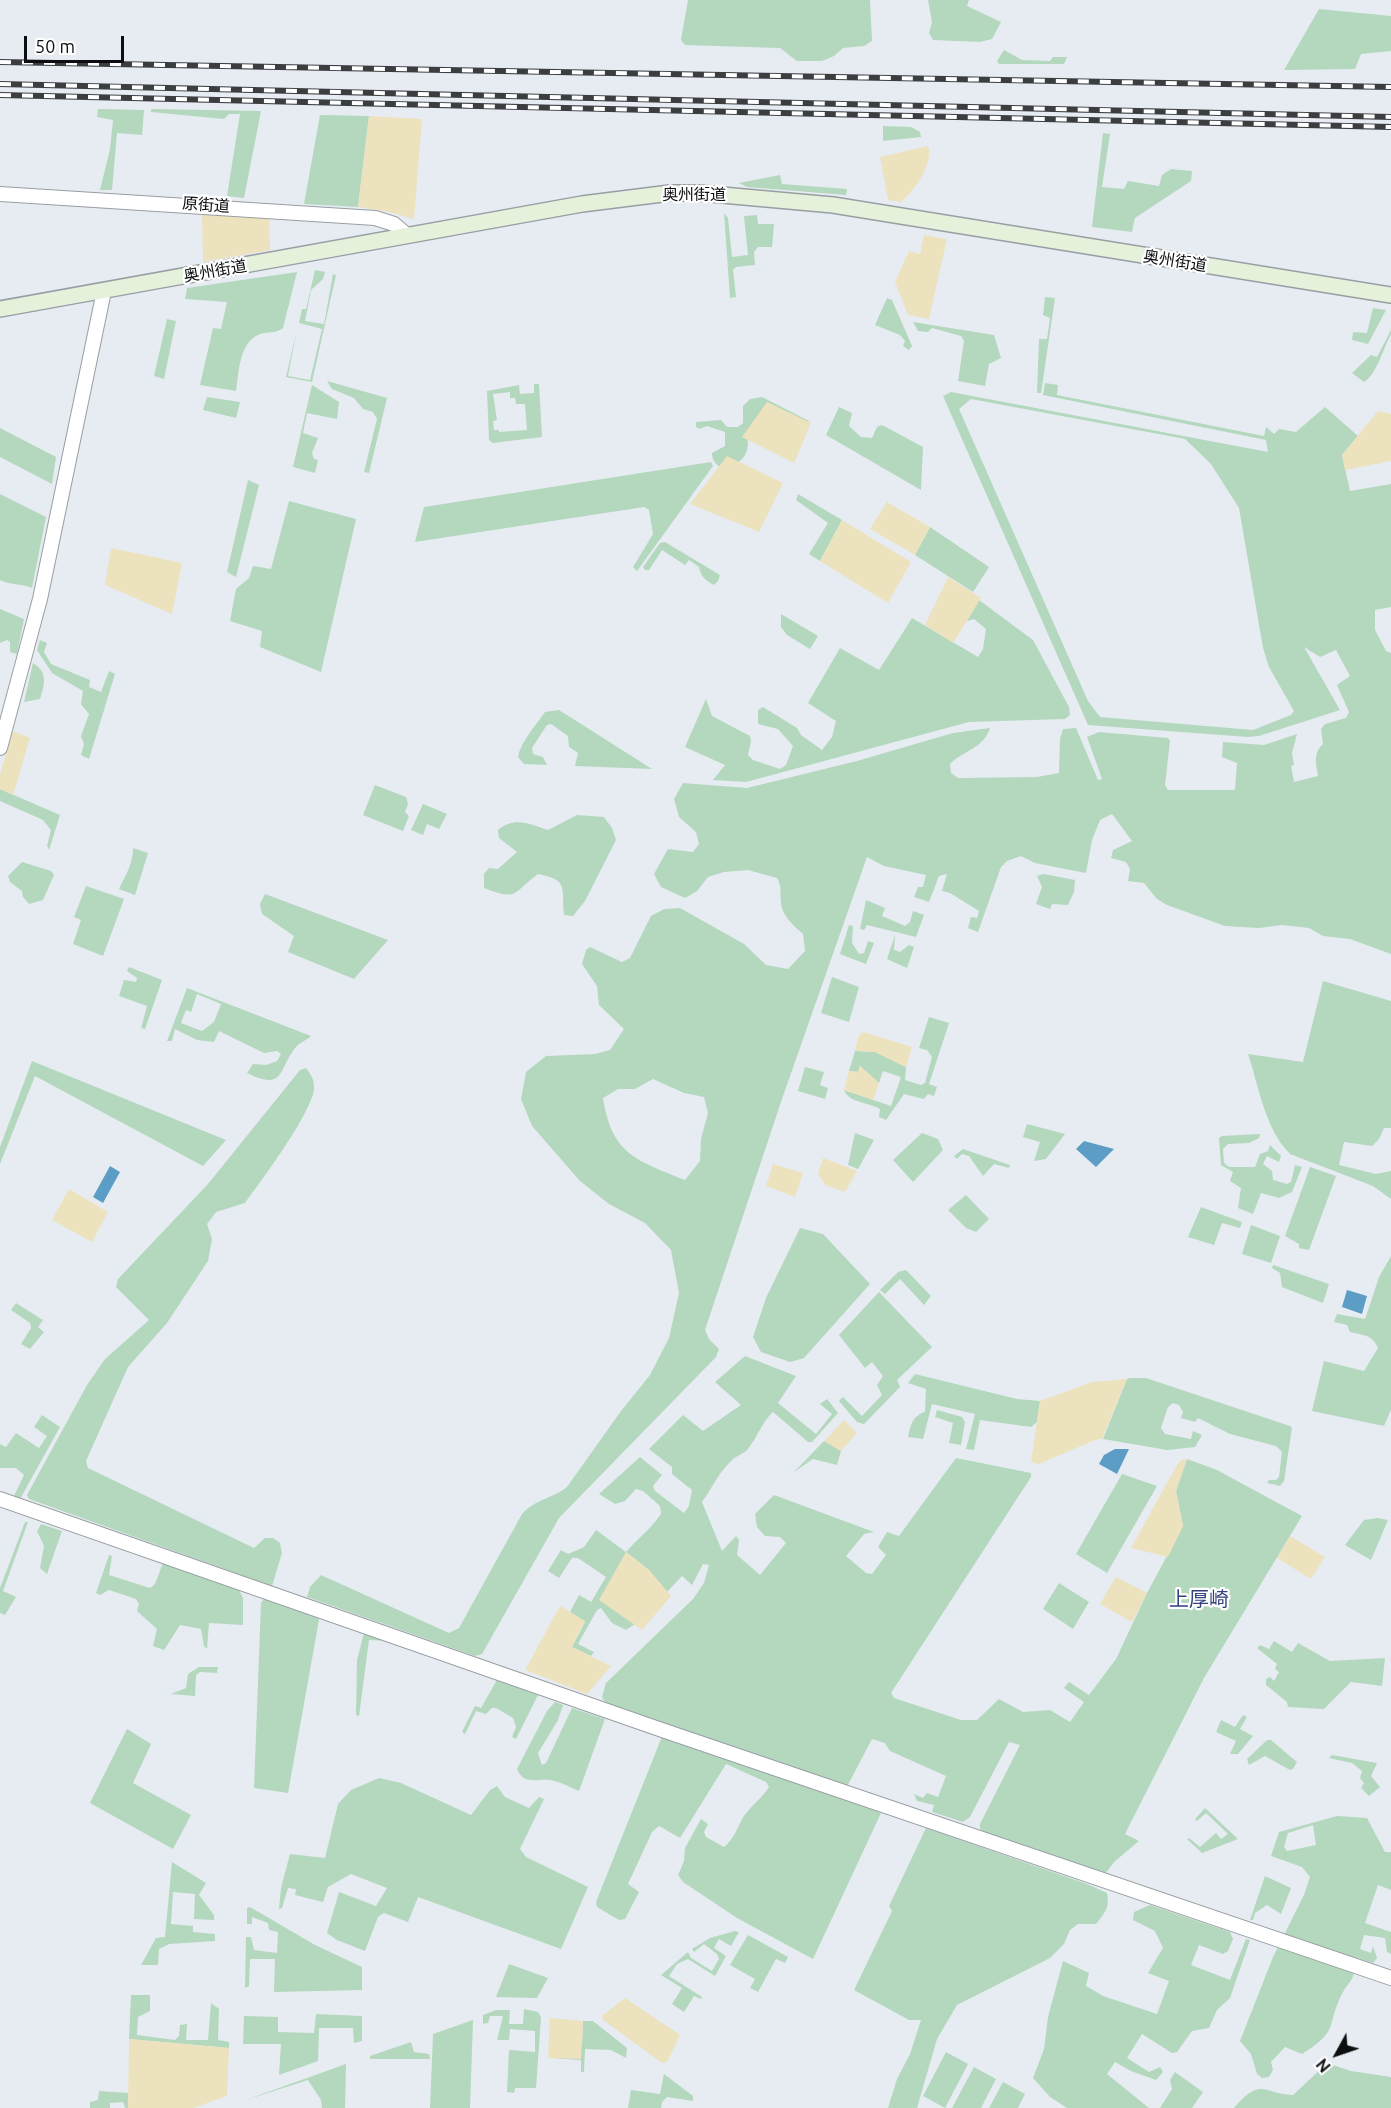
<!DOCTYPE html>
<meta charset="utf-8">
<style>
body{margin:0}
#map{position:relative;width:1391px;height:2108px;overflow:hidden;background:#e7ecf3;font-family:Ubuntu,sans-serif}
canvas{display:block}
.north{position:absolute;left:1307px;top:2024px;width:60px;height:60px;-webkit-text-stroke:4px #fff;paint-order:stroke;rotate:230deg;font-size:16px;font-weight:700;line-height:24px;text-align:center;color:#0c0e10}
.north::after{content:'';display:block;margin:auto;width:21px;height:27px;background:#0c0e10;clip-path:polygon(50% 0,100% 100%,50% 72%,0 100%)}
.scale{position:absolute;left:24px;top:36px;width:100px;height:27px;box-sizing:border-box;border:3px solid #0c0e10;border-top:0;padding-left:8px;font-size:18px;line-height:21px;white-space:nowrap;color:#0c0e10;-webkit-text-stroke:4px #fff;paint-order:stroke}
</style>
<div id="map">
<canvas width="1391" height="2108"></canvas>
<div class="north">N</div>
<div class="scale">50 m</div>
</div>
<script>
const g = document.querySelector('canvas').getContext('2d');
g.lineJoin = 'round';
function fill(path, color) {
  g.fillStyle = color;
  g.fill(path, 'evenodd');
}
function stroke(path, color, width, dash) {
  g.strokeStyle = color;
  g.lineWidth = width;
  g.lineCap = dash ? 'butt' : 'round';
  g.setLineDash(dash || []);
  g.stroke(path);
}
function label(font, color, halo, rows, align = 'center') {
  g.font = font + ' Ubuntu,"Noto Sans JP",sans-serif';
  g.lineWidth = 4.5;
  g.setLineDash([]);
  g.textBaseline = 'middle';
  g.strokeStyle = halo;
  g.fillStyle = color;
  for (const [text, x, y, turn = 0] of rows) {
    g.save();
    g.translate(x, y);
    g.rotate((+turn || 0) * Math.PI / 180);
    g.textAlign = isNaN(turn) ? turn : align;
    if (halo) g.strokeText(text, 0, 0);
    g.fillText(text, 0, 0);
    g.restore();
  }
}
fill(new Path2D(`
 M688 0H870L872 41 864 46 843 48 834 56 822 61H797L780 48 685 45 681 40Z
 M928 0H969L967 6 1001 22 992 39 980 42 933 40 929 33 932 22Z
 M1319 9 1391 16V51L1361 54 1355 69 1284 70Z
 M1004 50 1022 60 1050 61 1053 57H1067L1064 64H999L997 61Z
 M98 109 144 110 142 135 117 133 112 190H100L110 149 113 120 97 117Z
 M151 109 261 111 244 198 227 196 240 114H229L224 119 151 112Z
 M320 115 369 116 358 207 304 204Z
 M883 126 911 127 920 132 921 137 883 141Z
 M1103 133 1110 134 1102 187 1124 189 1128 181 1159 186 1162 175 1171 169 1192 171 1191 181 1135 218 1132 232 1092 227Z
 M780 175 782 184 847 189 846 195 747 187 739 183Z
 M724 213 728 218 732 257 748 255 744 216 757 215 758 224H774L772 247H758L754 252 755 265 736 267 733 270 736 297 730 298Z
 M315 270 325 272 323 279 311 290 305 321 324 324 333 274 336 275 312 382 286 377 297 329 288 376 310 380 322 329 299 323 302 309H306Z
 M297 272 283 328C276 334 269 331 260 334 239 342 239 372 236 391L200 385 213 328 221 329 227 302 185 299 187 288Z
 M1045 297 1055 298 1041 393H1037L1039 339H1047L1050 318 1043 315Z
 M887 298 892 300 912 346 909 350 903 346 905 341 900 335 875 325Z
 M1373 308 1386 310 1368 344 1352 340 1353 332 1367 333Z
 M167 319 176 321 164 379 154 376Z
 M913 322 994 335 1001 358 989 364 985 386 958 381 964 341 961 336 932 328 928 332 918 331Z
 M1391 330V334C1383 349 1377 374 1364 382L1352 373 1371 355 1377 357Z
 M327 381 387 398 369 473 364 472 377 419 373 412 363 409 354 398 332 389Z
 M1045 383 1058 385 1057 395 1264 436 1266 427 1274 434 1279 429 1296 432 1325 407 1358 436 1342 455 1350 491 1391 484V607L1375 610V630L1386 651 1391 653V954L1350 939 1323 936 1309 928 1282 925 1259 928 1225 926 1167 905 1157 899 1144 883 1128 881 1130 869 1126 862 1111 858 1113 850 1132 841 1112 814 1100 820 1092 840 1086 873 1035 863 1021 856 1007 861 1001 867 978 932 968 928 971 917 977 918 979 911 950 893 942 891 947 874 939 876 929 902 914 897 918 887H923L926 875 884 866 867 857 782 1099 705 1330 709 1339 719 1349 716 1357 559 1518 482 1654 475 1656 307 1597 310 1587 321 1575 449 1633 459 1628 522 1514C534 1500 553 1498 567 1487L621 1411 650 1375 669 1338 679 1293 671 1250 645 1223 609 1204 580 1181 532 1126 521 1099 526 1072 546 1056 595 1054 610 1050 624 1029 599 1005 597 986 582 964 586 950 590 947 622 962 630 958 651 916 664 909 680 908 744 944 766 965 788 969 805 951 803 934C794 926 781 915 781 902 780 892 782 887 777 878L748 870 724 872 708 877 697 891 685 898 661 887 654 874 668 849 693 852 699 844 696 832 679 817 674 799 683 783 747 788 857 761 953 733 990 728C983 749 964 750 950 764L951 773 958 778 1037 777 1059 773 1060 739 1063 729 1076 728 1098 780 1102 779 1087 737 1099 732 1168 738 1170 741 1165 785 1168 790H1235L1237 763 1222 757 1223 742 1264 745 1297 734 1292 753 1294 765 1291 766 1294 782 1318 776C1316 763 1313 753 1323 744L1321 729 1325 724 1346 718 1349 712 1337 685 1350 676 1336 650 1320 657 1304 647 1340 710 1259 736 1248 737 1088 725 943 396 951 392 1268 452 1266 440 1043 395ZM971 399 1185 439 1211 464 1239 508 1263 648 1269 667 1294 711 1291 715 1253 730 1100 717 1088 701 959 409ZM653 1079 684 1093 704 1097 708 1113 701 1139 700 1161 685 1180C636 1160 612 1155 603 1098L618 1089H635Z
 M534 384H539L542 437 493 443 489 440 487 391 519 385 520 394 534 393ZM510 392V398H515L516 404H525L527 430 499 432V430H494L493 421 497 420 493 394Z
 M312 385 339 402 337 419 307 413 303 433 318 438 312 453 314 459 318 460 315 473 293 467Z
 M207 397 240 402 236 418 203 410Z
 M762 397 809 421 806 425 747 436C751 455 740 464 724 470 717 465 712 462 712 453L725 446V432L707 426 700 429 696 427V422L721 420 727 427H738L743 423V406L750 399Z
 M839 407 852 413 849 426 861 437 872 438 877 427 882 425 923 447 921 490 826 435Z
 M0 428 56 457 52 484 0 457Z
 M711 462 713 466 637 571 633 567 653 534 649 510 644 507 415 542 424 507Z
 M248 480 259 485 236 577 227 572Z
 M0 494 46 517 32 588C21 583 12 586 0 580Z
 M798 494 842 520 820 561 809 554 828 523 796 500Z
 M289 501 356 519 321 672 260 647 262 631 230 621 236 589 249 578 253 566 271 569Z
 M930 527 989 567 973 592 915 555Z
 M665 542 720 575 718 581 714 585C705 580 701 577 699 567L689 560 685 565 662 550 649 570H645L643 567 660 543Z
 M979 600 1033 640 1069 707 1070 715 1065 719 969 722 746 782 713 780 725 765 685 747 706 699 712 716 750 736 751 741 748 755 753 760 780 769 786 765 793 746 778 729 758 724V710L763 707 797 728 801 735 822 750 832 737 836 721 808 703 840 648 879 670 912 618 978 657 983 649 986 629 974 619 967 621Z
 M0 609 24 619 17 654 10 652V642L7 640 0 643Z
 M781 614 818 636 810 649 787 635 781 627Z
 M40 640 47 643 44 652 51 664 90 680 89 687 101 692 109 671 115 674 89 759 81 755 84 744 81 736 89 714 81 704 83 691 52 673 37 650Z
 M33 663C48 672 45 684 40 699L24 702Z
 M559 710 652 769 575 766 578 753 569 747 568 736 551 724 547 725 532 748 533 754 543 757 547 765 524 764 518 757C521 741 536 725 545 712Z
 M375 785 406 797 408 804 405 812 409 816 403 831 363 815Z
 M0 789 60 815 49 850 47 846 51 830 43 820 0 801Z
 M423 804 447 814 439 829 427 824 423 835 411 830Z
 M577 815 604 817 612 828 616 840 585 901 573 916 564 915C561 889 570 880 538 874 511 894 519 901 484 888V874L489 868 498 869 517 852 499 838 498 830C514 816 530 824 548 830Z
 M133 848 148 853 135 895 119 889C126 874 133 864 133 848Z
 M22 862 51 871 54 875 43 900 29 904 23 897 22 891 10 882 8 876Z
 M1044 874 1075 880 1074 892 1068 905 1052 904 1050 909 1036 904 1042 887 1037 876Z
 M86 886 124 899 103 956 73 944 81 920 74 917Z
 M265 894 388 940 354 979 288 952 294 936 262 914 260 904Z
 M866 900 885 908 882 916 905 926 910 922 913 911 924 915 916 937 867 925 864 930 860 929Z
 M849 925 853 926 852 943 859 954 864 953 868 941 874 943 866 964 840 954Z
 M895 935 894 950 900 952 909 945 914 947 907 968 887 959Z
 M129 967 162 980 145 1029 141 1028 147 1006 119 996 124 980 136 982 137 978 127 971Z
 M832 977 859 987 849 1022 821 1013Z
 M1323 981 1391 1001V1128H1384L1379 1139 1372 1146 1344 1142 1339 1165 1376 1174 1391 1171V1199L1373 1186 1290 1154C1265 1129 1259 1087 1248 1054L1303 1062Z
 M187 988 311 1036C307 1040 300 1042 296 1047 278 1068 286 1092 247 1073L253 1064 266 1065 277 1061 281 1054 277 1051 264 1053 219 1031 214 1042 197 1040 175 1029 172 1041H167ZM197 994 221 1004 214 1022 202 1031 181 1023 186 1010 191 1012Z
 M929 1017 949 1023 929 1084 937 1087 934 1096 928 1094 924 1099 904 1094 886 1120 879 1117 880 1109C868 1102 849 1103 844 1090L891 1106 901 1077 883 1071 879 1083 860 1066 858 1072 849 1071 855 1051 875 1052 906 1067 905 1080 921 1085 925 1083 932 1057 927 1050 919 1048Z
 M32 1061 226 1140 203 1166 35 1076 0 1164V1147Z
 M805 1067 824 1072 820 1085 828 1088 825 1099 798 1091Z
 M306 1068C311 1074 315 1081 314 1090 310 1115 262 1180 245 1203L216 1212 207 1224 212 1239 208 1261 167 1323 128 1367 86 1461 88 1468 254 1548 265 1538H273L280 1543 282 1553 272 1586 29 1499 27 1495 87 1385 105 1359 149 1320 116 1287 118 1279 208 1184 300 1070Z
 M1027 1124 1065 1134 1046 1159 1034 1161 1040 1142 1023 1137Z
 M855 1133 874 1140 858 1169 848 1165Z
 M922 1133 938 1139 943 1150 913 1182 893 1160Z
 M1260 1134 1259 1138 1249 1143 1228 1144 1223 1149 1224 1163 1229 1167H1255L1260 1154 1268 1151 1270 1145 1281 1156 1279 1162 1267 1156 1263 1164 1272 1171 1273 1180 1287 1184 1291 1182 1295 1165 1302 1167 1292 1192 1279 1198 1261 1193 1253 1214 1238 1208 1241 1188 1230 1181 1233 1172 1221 1165 1219 1138 1222 1136Z
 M963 1149 1010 1165 1009 1168 994 1164 983 1176 969 1156 962 1154 957 1159 954 1156Z
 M1310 1167 1336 1176 1309 1250 1299 1248V1244L1285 1236Z
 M966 1195 989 1219 976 1232 966 1228 948 1210Z
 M1201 1207 1242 1222 1240 1228 1222 1223 1214 1245 1188 1237Z
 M1251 1225 1280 1236 1271 1263 1242 1254Z
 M800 1228 823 1234 870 1284 804 1358 790 1362 761 1352 753 1337 766 1298Z
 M1391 1256V1410L1384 1426 1312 1411 1324 1361 1364 1371 1378 1348C1373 1335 1363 1335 1350 1332L1347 1325 1334 1322 1337 1314 1365 1319 1379 1277Z
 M1273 1265 1329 1284 1323 1303 1282 1287 1280 1273 1272 1268Z
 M906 1270 931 1296 924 1305 900 1279 885 1294 880 1290 898 1272Z
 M879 1292 932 1347 897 1380 900 1387 864 1424 857 1422 839 1401 843 1397 862 1416 882 1395 877 1385 883 1376 872 1362 865 1368 839 1335Z
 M16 1303 43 1320 38 1327 44 1332 30 1349 21 1344 31 1328 30 1323 11 1310Z
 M745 1356 796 1376 778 1403 816 1434 832 1414 820 1404 827 1399 838 1413 812 1442H808L773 1412C761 1423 758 1437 747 1450 743 1454 736 1456 732 1460 719 1472 712 1488 702 1502L722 1551 736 1536 739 1540 737 1555 760 1575 786 1543 780 1537 765 1536 757 1527 755 1514 774 1495 874 1532 864 1534 846 1556 866 1573 872 1574 886 1555 878 1547 887 1532 899 1536 956 1458 1031 1473V1477L891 1693 894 1698 961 1720H977L999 1699 1023 1712 1050 1710 1070 1722 1084 1702 1064 1688 1069 1682 1089 1695 1116 1659 1147 1593 1183 1526 1176 1491 1187 1459 1217 1470 1302 1516 1204 1678 1125 1834 1139 1841 1114 1862 1106 1873 984 1833 980 1829V1824L1020 1745 1009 1742 970 1817 963 1822 932 1812 934 1805 917 1801 914 1794 923 1798 927 1793 938 1797 946 1776 890 1751 885 1743 872 1739 842 1796 881 1813 813 1959 737 1918 683 1882 678 1875 684 1861 685 1848 701 1819 708 1824 704 1832 706 1837 724 1847C733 1840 737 1829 742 1819 749 1807 760 1801 769 1787L766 1782 726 1764 680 1838 659 1826 652 1832 628 1884 639 1892 625 1919 619 1920 597 1907 596 1902 665 1729 609 1709 602 1697 606 1683 693 1599 704 1583 709 1565 703 1564 692 1585 682 1576 667 1592 649 1570 626 1552 635 1624 626 1630 612 1623 601 1608 597 1610 578 1644 594 1652 591 1656 572 1647 585 1622 570 1612 579 1595 591 1602 606 1577 578 1558H572L559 1578 548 1571 561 1550 568 1554 584 1547 596 1530 626 1552C638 1538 651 1529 661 1514L660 1506 643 1491 636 1489 625 1501 615 1504 599 1494 640 1457 662 1475 653 1486 655 1491 684 1513 689 1506 692 1490 672 1474V1467L649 1449 683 1415 703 1431 741 1405 715 1382Z
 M915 1374 1017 1399 1040 1401 1037 1422 1031 1427 980 1420 974 1450 966 1449 975 1414 932 1404 923 1439 908 1437C911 1425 912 1416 925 1412L926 1389 908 1383Z
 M1130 1378H1146L1290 1426 1292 1428 1284 1481 1280 1486 1267 1483 1269 1480H1276L1279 1477 1282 1452 1276 1446 1230 1434 1198 1418 1195 1422 1181 1418 1183 1412 1179 1405 1173 1403 1168 1407 1161 1428 1165 1434 1191 1439 1193 1431 1202 1435 1195 1447 1167 1450 1103 1439 1127 1379Z
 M937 1410 962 1417 965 1422 961 1445 949 1443 953 1423 935 1417Z
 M42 1415 60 1427 20 1499 14 1496 24 1475 16 1468H0V1444L6 1447 16 1433 39 1448 47 1436 34 1427Z
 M824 1441 841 1451 837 1465 813 1459 794 1472Z
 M1122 1474 1157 1486 1107 1573 1076 1554Z
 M1378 1518 1388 1520 1371 1560 1345 1545 1364 1520Z
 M25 1522H28L3 1591 16 1597 5 1615 0 1613V1588Z
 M41 1524 62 1531 47 1574 40 1568 44 1546 37 1531Z
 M109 1555 112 1556 109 1575 150 1588 155 1584 163 1563 239 1590 243 1598V1625L209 1623 207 1649 204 1646 201 1629 180 1625 164 1650 153 1646 157 1629 137 1611 139 1604 136 1599 109 1590 100 1595 96 1593Z
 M1059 1583 1089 1602 1073 1629 1043 1609Z
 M264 1599 317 1616 319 1620 288 1793 254 1788 261 1603Z
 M364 1633 389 1641 369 1640 359 1716 356 1715 357 1660Z
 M1274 1641 1292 1652 1298 1643 1330 1661 1385 1658 1382 1686 1351 1682 1324 1709 1288 1707 1287 1702 1266 1685V1679L1270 1677 1274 1681 1279 1672 1275 1669 1277 1664 1257 1648 1260 1645 1269 1649Z
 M199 1667H218L217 1673 200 1672 196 1675 195 1696 171 1694 186 1688 188 1674Z
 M497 1680 538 1695 516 1739 512 1737 516 1727 513 1718 496 1708H492L486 1714 476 1711 465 1734 462 1732 475 1706 481 1708Z
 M555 1702 563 1705 558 1720 538 1753 542 1765 546 1763 572 1708 605 1719 579 1791C570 1787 560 1782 551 1780 537 1778 524 1786 517 1769L547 1711Z
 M1243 1715 1247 1717 1240 1729 1253 1736 1238 1754H1230L1236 1741 1216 1732 1221 1720 1235 1727Z
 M127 1729 151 1744 133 1783 191 1815 173 1849 90 1803Z
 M1267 1740H1271L1297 1762 1293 1769 1290 1770 1265 1756 1249 1765 1247 1759Z
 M1332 1755 1377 1763 1371 1776 1380 1787 1369 1796 1361 1788 1364 1783 1360 1778 1362 1771 1352 1763 1329 1758Z
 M379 1778 401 1783 471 1815 490 1790 497 1786 505 1797 529 1808 539 1797 544 1799 520 1849 526 1857 588 1887 561 1949 418 1897 408 1922 384 1913 378 1917 365 1951 337 1940 327 1933 339 1892 376 1906 387 1888 351 1874 328 1887 323 1902 295 1895 296 1889 288 1888 282 1908 279 1909 281 1888 290 1854 325 1858 338 1804 351 1790Z
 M1205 1808 1238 1839 1202 1853 1187 1839 1189 1838 1200 1847 1216 1833 1221 1839 1228 1834 1206 1813 1197 1821 1195 1819Z
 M1337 1816 1367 1818 1385 1852H1391V1890L1378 1885 1365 1923 1391 1932V1954L1387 1952 1385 1938 1364 1935 1360 1949 1371 1953 1373 1946 1377 1958 1373 1963 1354 1957 1351 1969 1354 1972C1353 1981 1347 1984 1343 1992 1325 2026 1341 2030 1302 2054L1285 2047 1271 2062 1273 2070 1269 2077 1262 2078 1257 2074 1251 2054 1240 2041 1273 1957 1304 1895 1310 1877 1302 1867 1271 1856 1279 1832ZM1313 1825 1316 1845 1287 1851 1284 1847 1288 1833Z
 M926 1828 1087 1884 1107 1893C1110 1907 1105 1913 1096 1924H1078L1070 1930 1064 1944 1050 1958 957 2005 937 2039 917 2108H888L897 2079 910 2054 921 2020H909L854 1990 892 1911 889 1906Z
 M172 1862 206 1883 199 1895 214 1915V1920L194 1919 195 1894 173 1892 171 1924 193 1926V1932L215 1934V1941L169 1944 159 1949 158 1965H141L156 1938 165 1937Z
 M1265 1876 1291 1888 1281 1914 1267 1905 1255 1913 1253 1920H1250Z
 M1150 1905 1230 1932 1233 1939 1228 1951 1223 1954 1199 1945 1191 1965 1230 1980 1246 1939 1250 1940 1230 1998 1217 2010 1209 2028 1192 2031 1177 2052 1172 2053 1142 2034 1127 2058 1149 2072 1160 2067 1163 2072 1156 2080 1131 2071 1115 2062 1107 2074 1149 2108H1067L1050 2097 1033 2078 1044 2049 1048 2017 1063 1961 1089 1973 1086 1986 1103 1996 1157 2014 1169 1981 1148 1973 1163 1948 1155 1931 1133 1920 1134 1912Z
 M250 1907 315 1945 362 1967V1990L274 1992 275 1959H250L249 1986 245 1988 246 1937H251L254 1950 277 1953 278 1932 269 1930 268 1923 252 1917V1924H247V1908Z
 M735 1931 739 1932 731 1946 719 1939 714 1948 726 1956 715 1976 688 1959 677 1964 669 1976 702 1997 701 1999 694 1996 684 2012 672 2004 682 1988 661 1975 688 1952 691 1958 712 1971 719 1959 717 1954 704 1944 694 1952 692 1949 710 1938Z
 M748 1935 788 1957 785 1963 776 1959 758 1992 750 1988 755 1979 730 1965Z
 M509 1964 548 1978 537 1998 496 1997Z
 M131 1995H150V2011L138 2017 137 2035 175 2040 179 2036 180 2025 187 2024 186 2040H208L211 2003 219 2009 218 2040 229 2042V2048L129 2039Z
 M524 2009 538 2012 541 2017 536 2088H515L514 2093 507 2092 509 2050 535 2052V2031L510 2029 509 2040H497L503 2016H490L488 2023 483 2024V2015L496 2010H510L509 2024H523Z
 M316 2014 362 2016V2041L354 2043 353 2028H319L318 2061 279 2075 281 2044H243L244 2016 278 2017V2032L314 2033Z
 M473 2020 470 2108H430L433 2034Z
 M583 2021H593L627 2048 626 2058 611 2050 585 2049 584 2072H581V2060L552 2058 582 2044Z
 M411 2042 414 2052 429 2054 430 2059H370V2056Z
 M946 2052 968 2064 945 2108 923 2096Z
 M346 2064 345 2108H322L321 2100 308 2080 243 2101Z
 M1330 2064 1351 2071 1391 2077V2108H1234C1262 2076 1262 2094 1293 2095L1324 2066Z
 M974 2067 996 2079 981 2108H952Z
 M1175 2072 1203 2092 1192 2108H1160L1172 2089 1170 2080Z
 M664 2074 693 2096V2101L667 2097 662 2102 661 2108H628L631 2090 660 2094Z
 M1003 2082 1025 2094 1018 2108H989Z
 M99 2091 128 2093V2108H125L123 2102 110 2103V2108H90V2102L98 2100Z`), '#b3d8bd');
fill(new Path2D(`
 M369 116 422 119 414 219 389 212 358 207Z
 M928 146C934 163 914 192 901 202L888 200 880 157Z
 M202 214 269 219 270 250 203 262Z
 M924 235 947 239 929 319 908 315 895 282 909 251 920 254Z
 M767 402 811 423 794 463 742 437Z
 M1378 411 1391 414V461L1345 470 1342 455Z
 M727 456 783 483 759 532 690 504Z
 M887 502 930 527 915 555 870 529Z
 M842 520 911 562 888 603 820 561Z
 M111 548 182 563 172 614 105 585Z
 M948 577 981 598 953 643 925 625Z
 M13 731 30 738 13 795 0 789V774Z
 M863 1032 912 1047 906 1067 875 1052 855 1051 858 1037Z
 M860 1066 879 1083 873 1100 844 1090 849 1071 858 1072Z
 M823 1158 857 1171 845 1192 825 1185 818 1174Z
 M773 1164 803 1173 795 1197 766 1186Z
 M69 1189 108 1212 92 1242 52 1220Z
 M1127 1379 1102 1439 1095 1440 1039 1464 1031 1462 1040 1401 1092 1382Z
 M844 1420 857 1433 841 1451 824 1441Z
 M1187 1459 1176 1491 1183 1526 1168 1557 1131 1548 1177 1465 1181 1460Z
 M1290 1536 1325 1557 1311 1579 1277 1558Z
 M626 1552 649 1570 671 1596 642 1630 599 1600Z
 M1116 1577 1147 1593 1132 1622 1100 1604Z
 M560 1606 585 1621 572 1647 611 1666 587 1694 525 1670Z
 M625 1998 680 2035 667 2062 662 2063 603 2020 602 2016Z
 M550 2018 583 2021 581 2059 548 2058Z
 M129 2039 229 2048 227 2096 193 2108H128Z`), '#ece2bd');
fill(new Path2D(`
 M1084 1141 1114 1149 1096 1167 1076 1149Z
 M110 1166 120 1172 103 1203 93 1197Z
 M1347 1290 1367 1296 1362 1314 1342 1307Z
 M1115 1449H1129L1117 1474 1099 1464 1104 1455Z`), '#5c9dc5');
const tertiary = new Path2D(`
 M0 194 375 218 394 224 407 235
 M0 748 40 599 104 291
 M0 1499 662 1730 1391 1978`);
const secondary = new Path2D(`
 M0 309 582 204 670 193H700L833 205 1391 295`);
stroke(tertiary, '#989ea3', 16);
stroke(secondary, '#989ea3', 18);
stroke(tertiary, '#fff', 14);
stroke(secondary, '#e6f1db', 15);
const rail = new Path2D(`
 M0 62 1391 87
 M0 84 1391 117
 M0 95 1391 127`);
stroke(rail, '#3b3e41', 6);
stroke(rail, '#fff', 4, [11]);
label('16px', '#0c0e10', '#fff', [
 ["奥州街道",694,195],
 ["原街道",206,205,4],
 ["奥州街道",1175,261,9],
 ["奥州街道",215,271,-10]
]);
label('20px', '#33427c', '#fff', [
 ["上厚崎",1199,1599]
]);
</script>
